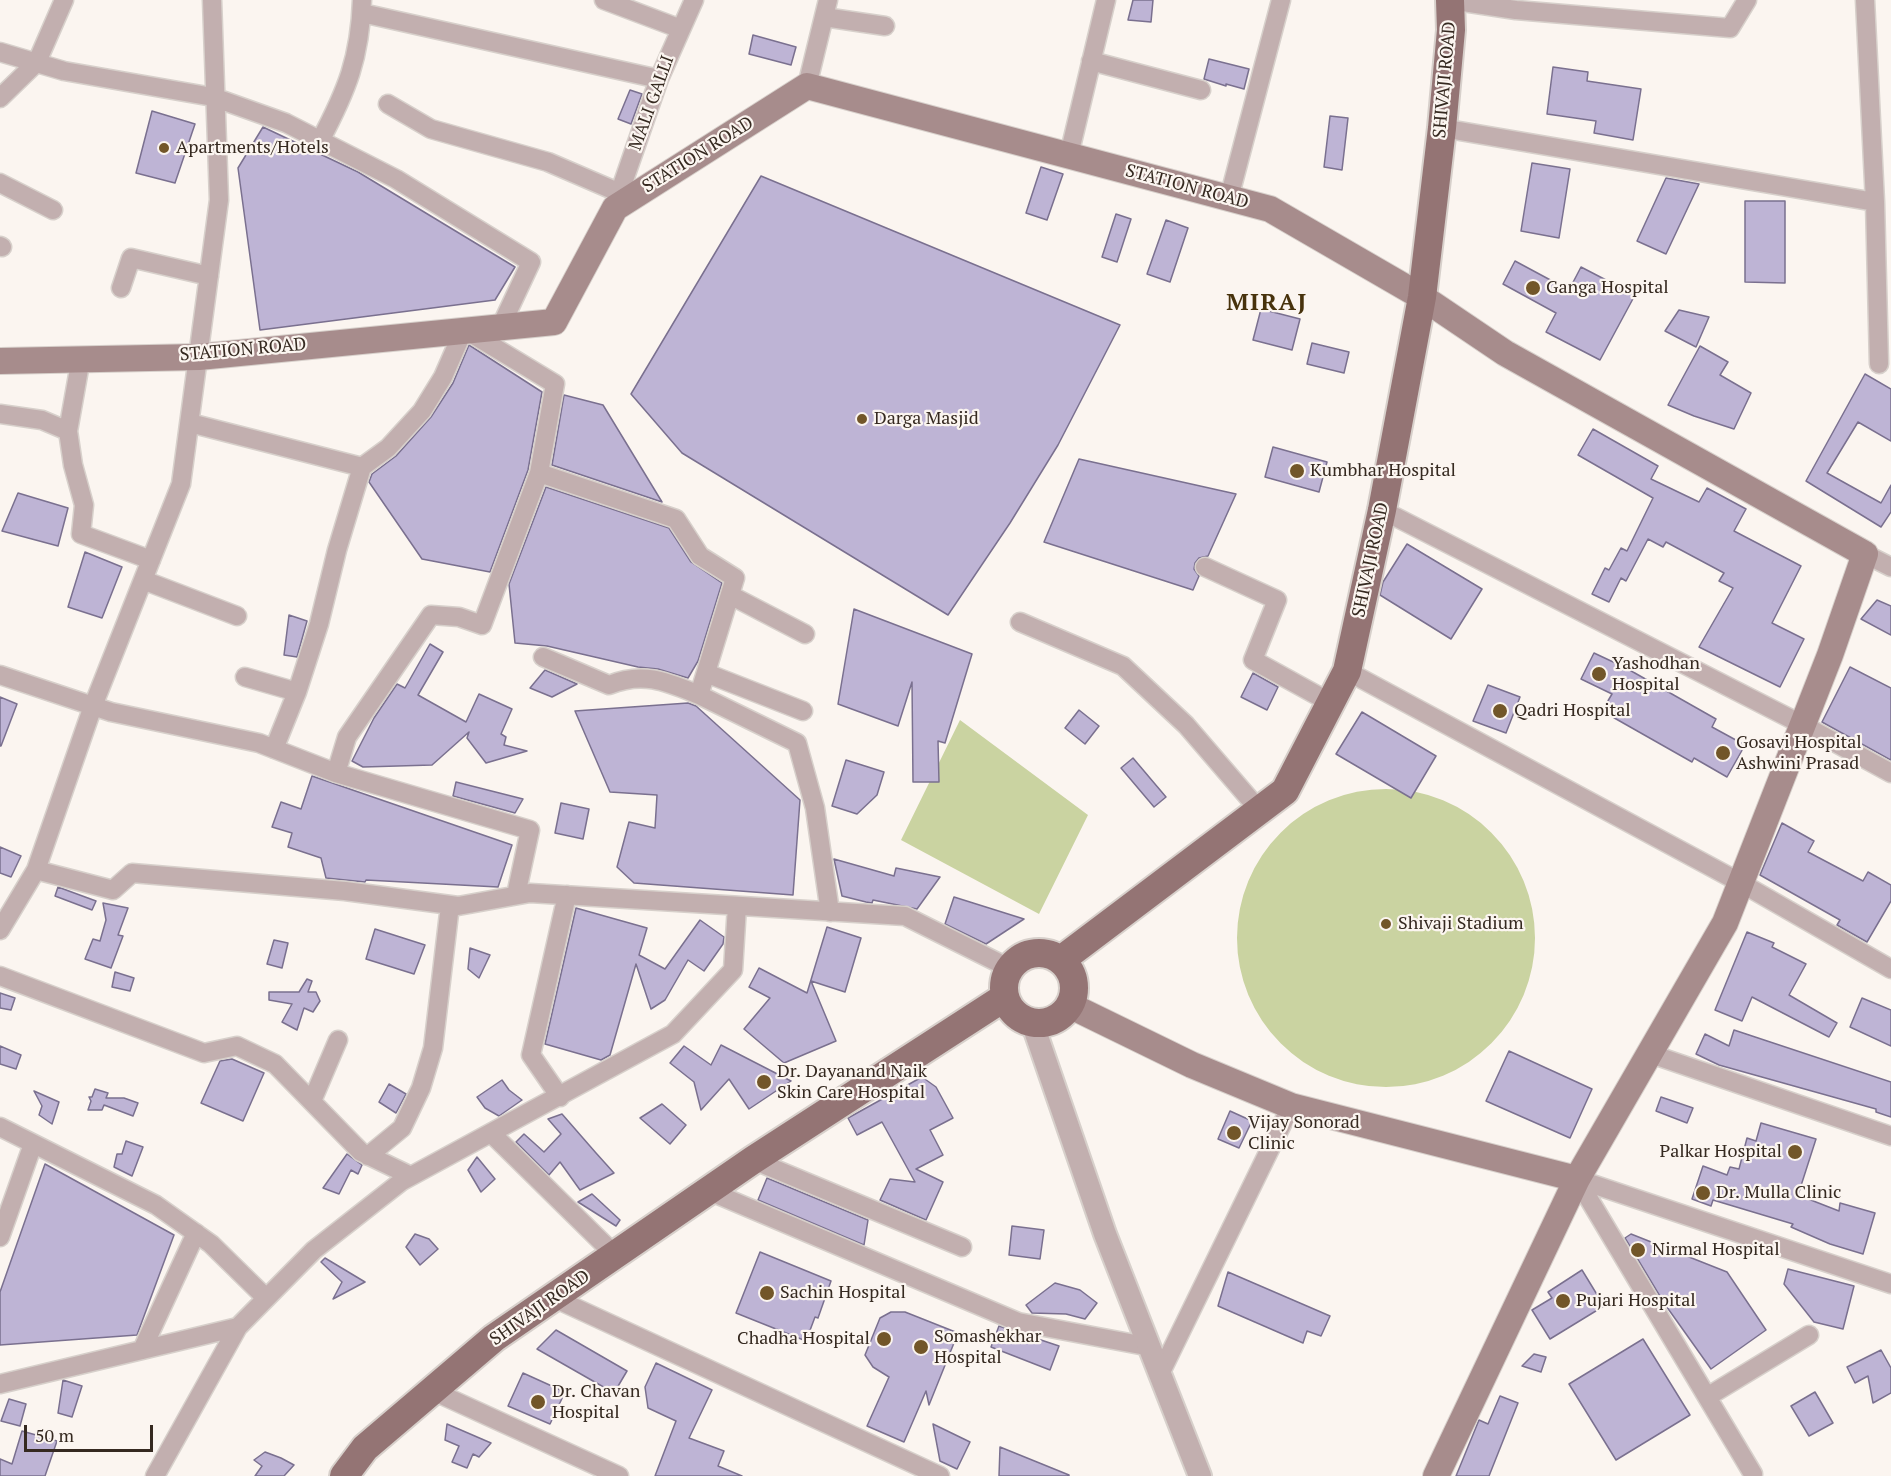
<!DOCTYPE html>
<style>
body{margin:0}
#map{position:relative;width:1891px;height:1476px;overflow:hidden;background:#fbf5f0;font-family:"PT Serif",serif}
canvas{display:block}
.scale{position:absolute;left:24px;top:1425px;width:129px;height:27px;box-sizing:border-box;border:3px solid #352920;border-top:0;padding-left:8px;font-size:18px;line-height:21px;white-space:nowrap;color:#352920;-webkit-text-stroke:4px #fbf5f0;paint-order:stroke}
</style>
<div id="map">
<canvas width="1891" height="1476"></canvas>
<div class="scale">50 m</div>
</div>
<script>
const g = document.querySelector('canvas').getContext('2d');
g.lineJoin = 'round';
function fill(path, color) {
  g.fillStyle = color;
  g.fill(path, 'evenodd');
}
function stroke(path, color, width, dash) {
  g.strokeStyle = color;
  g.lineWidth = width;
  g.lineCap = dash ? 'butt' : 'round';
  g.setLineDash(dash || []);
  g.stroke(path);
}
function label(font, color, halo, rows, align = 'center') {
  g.font = font + ' "PT Serif",serif';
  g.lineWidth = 4.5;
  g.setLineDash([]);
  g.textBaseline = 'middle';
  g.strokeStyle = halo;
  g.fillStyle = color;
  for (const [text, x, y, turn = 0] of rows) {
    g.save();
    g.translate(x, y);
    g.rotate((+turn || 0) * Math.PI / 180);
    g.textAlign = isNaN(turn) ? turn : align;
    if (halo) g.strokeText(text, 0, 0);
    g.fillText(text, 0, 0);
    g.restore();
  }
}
fill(new Path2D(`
 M960 720 1088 815 1039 914 901 840Z
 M1237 938a149 149 0 1 1 298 0a149 149 0 1 1-298 0Z`), '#cad3a1');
const building = new Path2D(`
 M1133 0H1153L1151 22 1128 20Z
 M753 35 796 47 791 65 749 54Z
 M1209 59 1249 69 1244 89 1226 84V86L1204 79Z
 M1553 67 1588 72 1587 81 1641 89 1633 140 1594 133 1596 121 1547 114Z
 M630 90 642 94 631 124 618 119Z
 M152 111 195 124 175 183 136 173Z
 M1330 116 1348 118 1342 170 1324 167Z
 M263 127 358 172 515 267 495 300 260 330 238 168Z
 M1532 163 1570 169 1559 238 1521 231Z
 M1041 167 1063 174 1047 220 1026 213Z
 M761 176 1120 325 1058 445 1010 523 948 615 682 453 631 394Z
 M1666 178 1699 184 1666 254 1637 241Z
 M1745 201H1785V283L1745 282Z
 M1116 214 1131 219 1117 262 1102 257Z
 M1166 220 1188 228 1170 282 1147 274Z
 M1515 261 1569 290 1581 267 1635 295 1600 360 1546 332 1556 313 1503 284Z
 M1261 309 1300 319 1292 350 1253 340Z
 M1679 310 1709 317 1696 347 1665 331Z
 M1312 343 1349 352 1344 373 1307 364Z
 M469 345 542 392 528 470 490 572 422 559 369 482 372 474 396 456 431 417 453 383Z
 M1700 346 1728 362 1720 375 1751 393 1734 429 1694 416 1668 405Z
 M1865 374 1891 389V441L1858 422 1827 473 1881 503 1891 485V512L1881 527 1806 481Z
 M564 395 603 405 662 502 552 465Z
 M1593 429 1658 466 1651 479 1699 502 1707 488 1746 509 1734 531 1801 566 1772 623 1804 639 1780 687 1699 647 1733 588 1719 581 1724 573 1666 542 1663 547 1648 539 1626 581 1621 578 1609 602 1592 594 1605 568 1609 570 1621 548 1627 551 1653 498 1578 455Z
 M1273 447 1327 462 1319 492 1265 477Z
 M1079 459 1236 494 1208 556 1199 558 1195 563 1194 569 1199 576 1193 590 1044 542Z
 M546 487 669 528 691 562 722 583 698 661 688 678 658 669 638 667 547 646 515 643 509 584Z
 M18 493 68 508 58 546 2 531Z
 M1407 544 1482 589 1451 639 1380 595 1383 582Z
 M85 552 122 567 102 618 68 607Z
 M1877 600 1891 606V635L1861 619Z
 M854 609 972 654 945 743 938 741 939 782H913L912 682 898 726 838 704Z
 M289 615 307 621 297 657 284 655Z
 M430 644 443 652 418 695 466 722 479 694 512 709 501 734 506 737 504 745 527 751 486 763 467 738 469 732 432 765 363 767 352 761 374 718 397 684 405 688Z
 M1594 653 1626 668 1716 719 1712 727 1745 745 1727 777 1694 758 1692 762 1602 711 1612 694 1581 679Z
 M1850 667 1891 688V760L1822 722Z
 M545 670 577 684 552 697 530 688Z
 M1253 673 1278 687 1267 710 1241 697Z
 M1488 685 1520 697 1506 733 1473 721Z
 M0 697 17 704 1 746H0Z
 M688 703 696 706 800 800 793 895 634 883 617 867 629 822 655 828 657 795 610 792 575 711Z
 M1079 710 1099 726 1085 744 1065 728Z
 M1362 712 1436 756 1411 798 1336 754Z
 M1133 758 1166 797 1154 807 1121 768Z
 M846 760 884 772 877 795 857 814 832 806Z
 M312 776 512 845 498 887 366 880 365 882 326 878 321 858 288 847 292 833 272 827 281 802 301 809Z
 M456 782 523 799 515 813 453 796Z
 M561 803 589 809 583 839 555 833Z
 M1782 823 1814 841 1808 852 1863 881 1868 872 1891 885V901L1867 942 1837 925 1840 920 1760 875Z
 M0 847 21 856 11 877 0 873Z
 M834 859 894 876 896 868 940 877 917 909 873 900 872 903 866 902 842 896Z
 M58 887 96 901 92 910 55 896Z
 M954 897 1024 919 986 944 945 924Z
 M103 903 128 908 118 935 123 936 111 968 85 959 93 939 100 941 106 920Z
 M576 908 647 928 639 955 665 969 700 920 724 937 723 944 704 971 688 960 665 1000 651 1009 636 964 610 1055 601 1060 545 1044Z
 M827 927 861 938 845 992 811 981 836 1041 784 1063 744 1029 770 998 749 987 759 968 807 993Z
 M375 929 425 945 414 974 366 959Z
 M1747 932 1774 943 1772 947 1806 964 1789 995 1837 1023 1829 1037 1752 997 1742 1021 1715 1010Z
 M274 940 288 943 282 968 267 964Z
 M470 948 490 955 479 978 468 969Z
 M115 972 134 978 130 991 112 987Z
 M307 979 312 981 308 992H316L320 1001 313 1012 304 1008 297 1030 282 1022 292 1004 269 1000V992H299Z
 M0 993 15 998 11 1010 0 1008Z
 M1862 998 1891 1010V1046L1850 1027Z
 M1734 1030 1891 1082V1117L1876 1112V1109L1719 1065 1696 1054 1705 1034 1729 1046Z
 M721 1045 791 1081 749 1109 729 1079 701 1110 694 1082 670 1063 684 1046 711 1065Z
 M0 1046 21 1055 16 1069 0 1064Z
 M1509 1051 1592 1089 1570 1138 1486 1101Z
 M232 1059 264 1073 243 1121 201 1103 220 1061Z
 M922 1077 936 1087 953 1118 930 1130 943 1155 916 1169 943 1182 926 1220 880 1200 890 1179 915 1182 882 1122 857 1135 848 1118Z
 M502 1080 509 1090 522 1100 499 1116 485 1108 477 1097Z
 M389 1084 406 1094 396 1113 379 1102Z
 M95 1089 108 1093 106 1098H124L138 1103 133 1116 104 1105 102 1110H88L91 1101 89 1097H92Z
 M34 1091 59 1102 52 1124 39 1115 42 1106Z
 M1661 1097 1693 1108 1687 1123 1656 1111Z
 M662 1104 686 1125 670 1144 640 1118Z
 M1230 1111 1252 1121 1239 1148 1218 1139Z
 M562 1114 596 1153 614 1173 580 1190 560 1162 549 1175 516 1142 524 1134 544 1152 561 1134 548 1119Z
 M1761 1123 1816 1139 1798 1195 1839 1211 1840 1203 1875 1213 1863 1254 1830 1244 1791 1227 1793 1224 1713 1200 1711 1206 1692 1199 1703 1166 1727 1175 1730 1167 1739 1169 1747 1138 1756 1141Z
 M126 1141 143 1147 132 1176 114 1167 117 1154H122Z
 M347 1154 362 1165 358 1174 351 1170 339 1194 323 1188Z
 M477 1157 495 1179 481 1192 468 1170Z
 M45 1164 174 1235 137 1335 0 1345V1292Z
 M767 1178 868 1220 864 1245 758 1200Z
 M592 1194 620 1220 616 1226 578 1202Z
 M1012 1226 1044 1230 1040 1259 1009 1255Z
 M415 1234 429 1239 438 1249 420 1265 406 1247Z
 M1631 1234 1727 1272 1766 1330 1711 1369 1664 1303 1625 1238Z
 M760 1252 831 1281 818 1318 815 1317 806 1341 736 1313Z
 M325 1258 365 1282 333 1299 342 1282 321 1262Z
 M1788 1269 1854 1286 1843 1329 1814 1322 1784 1284Z
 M1582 1270 1604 1306 1550 1339 1532 1310 1552 1298 1548 1292Z
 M1228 1272 1330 1316 1321 1336 1307 1331 1303 1343 1218 1306Z
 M1055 1283 1080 1290 1097 1303 1085 1319 1066 1314 1032 1313 1026 1305Z
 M891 1312H905L958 1333 929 1405 926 1391 904 1442 867 1426 889 1377 873 1367 865 1355 880 1318Z
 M999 1326 1059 1346 1050 1370 991 1347Z
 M556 1330 627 1371 614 1393 537 1349Z
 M1643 1339 1690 1415 1616 1460 1569 1384Z
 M1881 1350 1891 1368V1393L1873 1403 1868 1376 1855 1383 1847 1367Z
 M1534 1354 1546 1357 1541 1372 1522 1366Z
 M656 1363 712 1390 689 1438 724 1451 718 1466 742 1476H655L676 1421 648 1408 645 1387Z
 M523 1373 565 1392 550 1424 508 1406Z
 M63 1380 82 1386 72 1417 58 1413Z
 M1815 1392 1833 1423 1809 1436 1791 1406Z
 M1500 1396 1518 1403 1489 1476H1456L1479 1420 1488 1424Z
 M9 1399 26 1404 20 1426 1 1421Z
 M447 1424 491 1443 479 1457 473 1454 467 1468 452 1462 459 1446 445 1440Z
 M933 1424 970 1442 957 1469 940 1461Z
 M22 1431 57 1441 45 1476H0V1459L12 1464Z
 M1000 1447 1069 1475V1476H999Z
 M265 1452 281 1458 294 1465 284 1476H255L262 1466 254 1460Z`);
fill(building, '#beb4d5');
stroke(building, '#7a708f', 1.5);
const minor = new Path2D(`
 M604 0 681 29
 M1450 0 1516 10 1730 28 1747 0
 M362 13 659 79
 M824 17 885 26
 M0 52 64 71 213 97 286 123 396 179 531 262 501 326
 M1091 61 1201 90
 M807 86 828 0
 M0 98 37 62 64 0
 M388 104 431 129 548 162 620 193
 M1442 128 1875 202 1865 0
 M320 141C347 90 360 58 362 0
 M1069 155 1106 0
 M0 183 53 210
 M1229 198 1281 0
 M1875 202 1879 364
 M616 203 659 79 694 0
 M0 246 2 247
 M121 288 131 258 209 276
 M0 414 42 420 68 431 73 465 84 505 81 534 151 560
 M190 423 362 467
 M68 431 81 358
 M539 473 676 519 700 556 735 578 699 695 797 743 815 808 830 912
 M1382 510 1803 725 1891 773
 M1865 554 1891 567
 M1205 567 1277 600 1253 660 1331 703
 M143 580 237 616
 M730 595 805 634
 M1020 622 1123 666 1186 725 1260 811
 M543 657 609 685C644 671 667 682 699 695
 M1347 671 1741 883 1891 969
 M706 673 803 711
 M0 675 111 712 259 743 336 773 530 830 516 895
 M245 677 297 692
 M274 749 297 692 319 624 337 550 362 467 388 448 422 411 443 377 464 329 555 384 539 473 482 625 459 617 431 615 347 737 336 773
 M36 870 113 890 132 873 345 891 458 906 530 893 905 916 1009 968
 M0 930 36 870 93 706 181 484 219 200 212 0
 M0 976 204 1053 237 1046 275 1064 361 1152 411 1176
 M1651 1054 1891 1136
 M560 1097 531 1055 567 895
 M312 1101 338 1040
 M0 1127 156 1205 211 1244 266 1298
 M492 1134 616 1256
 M368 1156 402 1128 421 1088 433 1048 450 905
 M753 1160 962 1247
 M1577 1179 1753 1474
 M1577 1179 1891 1284
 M709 1191 1018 1322 1151 1347
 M0 1237 33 1144
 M554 1298 940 1476
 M142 1350 196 1233
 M1161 1372 1291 1106
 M0 1384 238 1327
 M433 1391 619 1476
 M1707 1397 1809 1335
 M155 1476 238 1327 314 1250 402 1181 673 1034 733 970 737 906`);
const tertiary = new Path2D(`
 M1032 1022 1105 1234 1200 1476`);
const secondary = new Path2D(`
 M0 361 199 357 554 322 615 208 807 86 1270 209 1422 297 1505 353 1865 554 1830 655 1725 923 1577 1179 1436 1476
 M1069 1005 1192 1065 1291 1106 1577 1179`);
const primary = new Path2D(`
 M1004 988a35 35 0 1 1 70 0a35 35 0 1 1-70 0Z
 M1061 960 1285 791 1347 671 1382 510 1422 297 1442 128 1451 30 1450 0
 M344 1476 365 1448 494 1338 753 1160 1005 997`);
stroke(minor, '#d7d0cb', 21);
stroke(tertiary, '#d7d0cb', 26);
stroke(secondary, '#d7d0cb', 28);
stroke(primary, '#d7d0cb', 32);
stroke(minor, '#c2afaf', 18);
stroke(tertiary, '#c2afaf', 22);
stroke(secondary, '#a78c8c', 26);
stroke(primary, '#947474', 28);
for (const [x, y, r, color] of [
 [164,148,6,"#725629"],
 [1533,288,8,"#725629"],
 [862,419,6,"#725629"],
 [1297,471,8,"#725629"],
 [1599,674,8,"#725629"],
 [1500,711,8,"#725629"],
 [1723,753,8,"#725629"],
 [1386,924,6,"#725629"],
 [764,1082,8,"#725629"],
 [1234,1133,8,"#725629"],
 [1795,1152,8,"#725629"],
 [1703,1193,8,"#725629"],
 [1638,1250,8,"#725629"],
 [767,1293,8,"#725629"],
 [1563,1301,8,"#725629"],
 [884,1339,8,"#725629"],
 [921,1347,8,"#725629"],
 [538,1402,8,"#725629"]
]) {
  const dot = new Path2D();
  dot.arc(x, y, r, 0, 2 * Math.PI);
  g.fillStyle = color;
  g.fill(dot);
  stroke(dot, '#fbf5f0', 2);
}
label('18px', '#352920', '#fbf5f0', [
 ["SHIVAJI ROAD",1445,80,-85],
 ["MALI GALLI",652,103,-70],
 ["STATION ROAD",698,155,-32],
 ["STATION ROAD",1187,187,15],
 ["STATION ROAD",243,350,-5],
 ["SHIVAJI ROAD",1371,560,-78],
 ["SHIVAJI ROAD",540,1308,-35]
]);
label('18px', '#352920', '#fbf5f0', [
 ["Apartments/Hotels",176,148],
 ["Ganga Hospital",1546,288],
 ["Darga Masjid",874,419],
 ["Kumbhar Hospital",1310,471],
 ["Yashodhan",1612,664],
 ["Hospital",1612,685],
 ["Qadri Hospital",1514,711],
 ["Gosavi Hospital",1736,743],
 ["Ashwini Prasad",1736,764],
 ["Shivaji Stadium",1398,924],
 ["Dr. Dayanand Naik",777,1072],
 ["Skin Care Hospital",777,1093],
 ["Vijay Sonorad",1248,1123],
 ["Clinic",1248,1144],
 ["Palkar Hospital",1782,1152,"right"],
 ["Dr. Mulla Clinic",1716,1193],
 ["Nirmal Hospital",1652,1250],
 ["Sachin Hospital",780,1293],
 ["Pujari Hospital",1576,1301],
 ["Somashekhar",934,1337],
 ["Hospital",934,1358],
 ["Chadha Hospital",870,1339,"right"],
 ["Dr. Chavan",552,1392],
 ["Hospital",552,1413]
], 'left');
g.letterSpacing = '1.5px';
label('bold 24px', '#47320c', '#fbf5f0', [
 ["MIRAJ",1267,303]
]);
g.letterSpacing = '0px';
</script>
